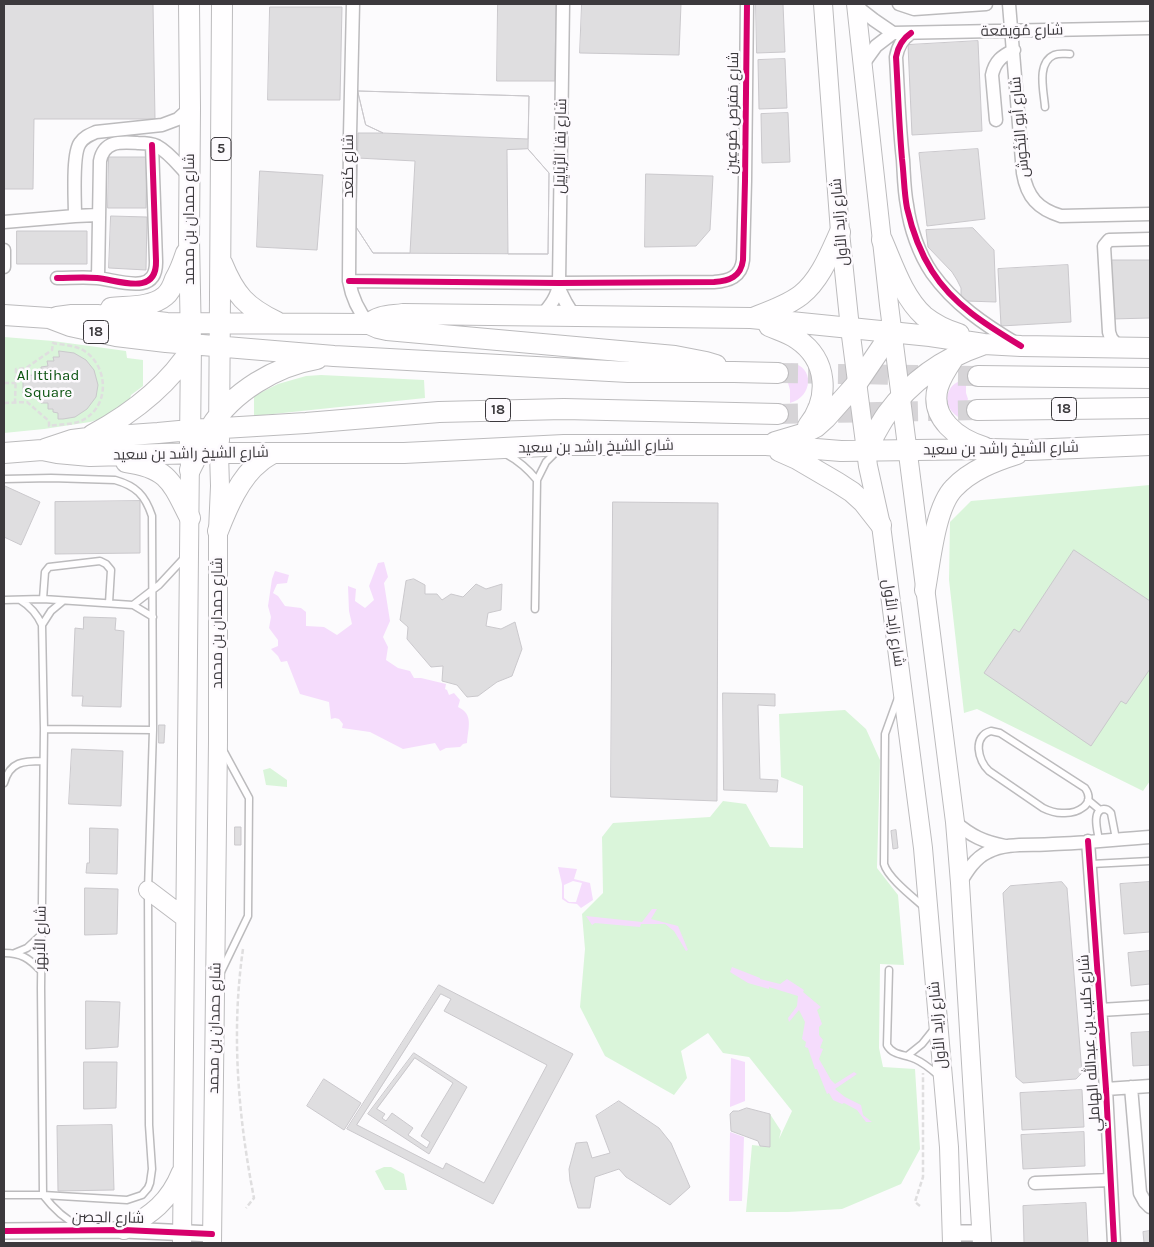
<!DOCTYPE html>
<meta charset="utf-8">
<style>
body{margin:0}
#map{position:relative;width:1154px;height:1247px;overflow:hidden;background:#fcfbfd;font-family:Karla,sans-serif}
canvas{display:block}
.frame{position:absolute;inset:0;border:5px solid #3c393d;pointer-events:none}
</style>
<div id="map">
<canvas width="1154" height="1247"></canvas>
<div class="frame"></div>
</div>
<script>
const g = document.querySelector('canvas').getContext('2d');
g.lineJoin = 'round';
function fill(path, color) {
  g.fillStyle = color;
  g.fill(path, 'evenodd');
}
function stroke(path, color, width, dash) {
  g.strokeStyle = color;
  g.lineWidth = width;
  g.lineCap = dash ? 'butt' : 'round';
  g.setLineDash(dash || []);
  g.stroke(path);
}
function label(font, color, halo, rows, align = 'center') {
  g.font = font + ' Karla,Cairo,sans-serif';
  g.lineWidth = 5;
  g.setLineDash([]);
  g.textBaseline = 'middle';
  g.strokeStyle = halo;
  g.fillStyle = color;
  for (const [text, x, y, turn = 0] of rows) {
    g.save();
    g.translate(x, y);
    g.rotate((+turn || 0) * Math.PI / 180);
    g.textAlign = isNaN(turn) ? turn : align;
    if (halo) g.strokeText(text, 0, 0);
    g.fillText(text, 0, 0);
    g.restore();
  }
}
fill(new Path2D(`
 M4 337 53 341 126 351 127 358 143 360V386L131 395 128 406 100 419 90 422 44 429 4 433Z
 M321 375 424 380 425 398 254 416V396L278 384 306 376Z
 M1150 485V781L1143 791 977 709 964 713 949 580 950 522 971 501Z
 M845 710 866 729 880 760 877 868 898 895 904 965 880 964 879 1048 883 1067 915 1069 920 1149 901 1184 842 1209 788 1212H746L752 1145 770 1147V1114L781 1131 779 1139 792 1111 749 1057 723 1053 708 1033 681 1051 687 1078 674 1095 605 1056 580 1007 585 949 582 914 603 893 602 837 613 823 710 817 723 801 746 804 770 847 803 848V786L781 777 779 714Z
 M270 768 287 780V787L266 785 263 770Z
 M384 1167H391L404 1174 407 1190H385L375 1171Z`), '#daf5da');
fill(new Path2D(`
 M791 363C815 366 813 397 790 403V390L788 383 790 377Z
 M966 378V393L968 399 965 406V420C953 417 942 403 950 389 953 383 960 381 966 378Z
 M384 562 388 577 384 583 390 621 383 637 388 647 386 660 398 668 410 671 414 678H421L446 684 445 689 447 690 449 695 454 693 460 700 458 707C474 714 468 728 467 743L463 744 460 747 446 748 440 751 435 743 403 749 370 732 342 728 343 724 339 719 335 718 331 719 329 702 300 694 287 661 281 662 278 656 271 649 278 646V640L269 628 271 617 268 606 272 579 275 571 289 575 287 583 277 584 273 593 278 596 285 606 301 608 306 612V626L324 627 337 635 352 624 349 611 348 586 356 589 355 601 365 608 374 600 369 586 378 563Z
 M558 867 577 869 574 879 590 883 593 900 581 908 577 904 568 903 562 899V884ZM573 881 582 883 576 902H569L564 898V885Z
 M652 909H657L651 919 678 926 688 950 686 951 674 931 665 924H641L640 927 595 923 592 925 586 916 642 922Z
 M732 967 760 978V979L780 984 787 979 804 990 803 992 821 1007 817 1010 822 1024 819 1027V1035L823 1040 820 1048 823 1049 819 1059 831 1080 835 1084 854 1072 857 1074 835 1089 845 1097 861 1105 863 1115 872 1122H866L857 1110 844 1103 842 1104 833 1100 829 1093 827 1094 817 1069H815L808 1048 805 1047 806 1042 802 1039 805 1022 799 1010 789 1022 788 1018 797 1006 798 996 769 987V989L748 983 730 972Z
 M731 1058 745 1062V1101L730 1107Z
 M730 1132 744 1137 742 1201H729Z`), '#f5dcfc');
const building = new Path2D(`
 M4 4H153L155 119H34L33 189H4Z
 M498 4H556L555 81H497Z
 M582 4H681L679 55 580 53Z
 M756 4H783L785 52 757 53Z
 M270 7H342L340 100H268Z
 M978 41 982 131 912 135 908 45Z
 M785 59 787 108 759 109 758 60Z
 M358 91 529 96 528 149 549 173 548 254 373 253 356 227 358 133H383L366 125Z
 M358 91 529 96 528 139 383 133 366 125Z
 M788 113 790 162 762 163 761 114Z
 M528 149 549 173 548 254H508L507 150Z
 M978 149 985 219 927 226 919 153Z
 M109 157H147L146 208H108Z
 M357 158 415 161 410 253H373L356 227Z
 M260 171 323 175 317 250 257 247Z
 M646 174 713 176 710 230 696 246 645 247Z
 M111 216 147 217 146 270 109 268Z
 M973 228 994 250 996 302 966 301 961 295V288L957 280 952 272 928 247 926 230Z
 M17 231H87V264H17Z
 M1105 260H1150V318L1112 319Z
 M1068 265 1071 322 1001 326 998 269Z
 M59 351 74 353 86 360 94 370 98 385 96 397 87 409 75 417 63 419H58V413L53 412V409H48V403H41V396H32V394H23V376L33 375V374L41 373V367L48 366 47 361H54L53 357H59Z
 M5 486 40 502 21 545 4 537V489Z
 M140 501V553L55 554V502Z
 M613 502 718 503 717 801 611 797Z
 M1074 550 1150 601V669L1126 704 1121 701 1091 746 984 673 1014 629 1019 632Z
 M414 579 425 585V594H437L442 600 451 594 463 597 476 584 486 589 502 584 501 610 488 613 486 626 501 629 515 622 522 649 512 676 497 682 478 696 467 697 457 685 442 681 443 666 431 667 407 639 408 627 400 620 406 581Z
 M84 617 116 618 115 630 124 631 121 707 82 706 83 696H72L75 628 83 629Z
 M723 693 775 694V706L758 705 760 779 778 780 777 792 724 790Z
 M159 725H165L164 743H159Z
 M72 749 123 751 121 806 69 804Z
 M235 827H241V845H235Z
 M90 828 118 829 117 874 86 873 87 863H89Z
 M896 830 898 848 893 849 891 831Z
 M1062 882 1067 888 1082 1073 1076 1079 1023 1083 1016 1077 1003 893 1010 886Z
 M1150 882V932L1124 934 1120 884Z
 M85 888 118 889 117 934 85 935Z
 M1150 951V984L1131 986 1128 953Z
 M439 985 573 1054 493 1204 347 1129ZM441 994 451 999 444 1011 547 1065 484 1183 446 1163 443 1169 357 1125Z
 M86 1001 120 1002 118 1047 86 1049Z
 M1150 1032V1065L1133 1066 1131 1033Z
 M414 1053 467 1087 429 1154 368 1114ZM415 1058 453 1083 421 1136 430 1142 427 1148 408 1135 413 1128 392 1113 386 1121 382 1118 385 1114 377 1109Z
 M84 1062H117L116 1108 84 1109Z
 M324 1079 361 1103 344 1130 307 1106Z
 M1082 1090 1084 1127 1022 1130 1020 1093Z
 M619 1101 659 1128 671 1143 690 1187 670 1205 626 1177 619 1169 595 1177 590 1208H578L570 1181 569 1169 576 1143 587 1142 592 1158 610 1153 596 1116Z
 M747 1108 770 1114V1147L760 1146 758 1141 731 1131 730 1114 733 1111H738Z
 M112 1125 114 1190 58 1191 57 1126Z
 M1084 1132 1085 1166 1023 1169 1021 1135Z
 M1086 1203 1088 1243H1024L1023 1206Z
 M1150 1231V1243H1144L1143 1232Z`);
fill(building, '#dfdee0');
stroke(building, '#cac8cc', 1);
stroke(new Path2D(`
 M778 373 978 376
 M778 414 977 410`), '#d6d4d7', 20, [20, 10]);
const service = new Path2D(`
 M1045 107C1044 92 1036 63 1054 55 1059 53 1064 54 1070 54
 M506 454C519 461 528 469 537 480
 M4 479 51 478 115 480C136 486 145 495 152 516L153 730 148 890 149 1125 152 1169 150 1183 148 1188 142 1195 127 1200 43 1195H4
 M43 599 45 572 49 567 100 561 106 564 111 570 109 603
 M4 600 43 599 133 605 153 617
 M20 600C30 606 37 614 42 625L44 729 41 988 43 1195C53 1208 64 1219 79 1226
 M133 605 159 585 185 557
 M535 609 537 480 546 462 558 450
 M42 625 51 611 63 601
 M898 698 885 734 884 864C888 878 913 897 924 907
 M44 729 153 730
 M991 731 1000 733 1085 788C1097 805 1076 814 1062 813 1055 813 1049 811 1043 808L989 771C978 761 972 736 991 731Z
 M4 783C10 761 24 761 43 761
 M1088 800 1100 810
 M1099 840C1098 833 1091 810 1104 809 1108 809 1108 810 1111 813L1116 839
 M1091 864 1150 861
 M4 953C21 953 29 958 41 971
 M15 953 27 948 42 934
 M889 970 887 1045C893 1056 905 1054 915 1059 924 1063 931 1069 938 1075
 M220 974 248 916 249 798 223 750
 M907 1056 922 1044 934 1029`);
const minor = new Path2D(`
 M353 4 350 135 349 281C352 298 358 311 369 324
 M899 4 914 9 986 4
 M1009 4 1023 173C1027 197 1038 209 1061 216L1150 214
 M856 6 874 20 893 33 1150 28
 M911 33C902 39 898 46 896 57 898 91 899 125 903 160 904 175 904 190 907 205 910 228 919 254 932 273 954 304 985 325 1017 344
 M863 64 876 46 893 33
 M996 120 992 75C995 61 1002 56 1014 50
 M75 216C75 200 72 154 80 143 84 137 89 135 96 132L162 125 178 119 190 108
 M4 222 75 216 98 215
 M4 250V267
 M57 278C70 278 84 277 97 278 118 280 157 297 156 261L152 145
 M98 278 100 161C104 140 121 142 138 143 144 143 151 143 157 146 170 153 179 166 189 176
 M349 281 559 283 714 282C729 281 741 277 743 260L745 181 747 4
 M559 289 566 303 574 316
 M542 315C550 306 558 296 559 283L563 4
 M1119 348 1111 338 1109 332 1104 246 1109 240 1150 239
 M955 822C971 836 984 842 1005 846
 M1088 841 1106 1089 1114 1243
 M960 883C967 871 975 858 988 852 1007 842 1032 846 1053 844 1086 843 1118 839 1150 837
 M1100 1010 1150 1007
 M1131 1087 1140 1193 1145 1202 1150 1207
 M1106 1089 1150 1086
 M1035 1183 1110 1180`);
const tertiary = new Path2D(`
 M4 1231 124 1230 212 1234
 M952 1233H981`);
const secondary = new Path2D(`
 M823 4 840 232 850 328 868 466 881 525 923 848 949 1147 952 1243
 M856 4 889 305 955 822 960 883 982 1243
 M148 890 185 918
 M124 1230C152 1214 169 1202 181 1172
 M182 1243 190 456
 M212 1243 218 741V531L220 486 219 453`);
const primary = new Path2D(`
 M189 4 190 108 189 239 191 343 190 444
 M882 240C893 265 903 297 924 316 934 324 946 330 959 334
 M222 263C235 295 246 307 277 322
 M111 308C128 306 151 308 165 296 170 292 173 285 175 279 180 271 183 262 186 253
 M4 315 49 318 70 326 116 336 166 342 334 356 628 372H734L778 373
 M57 317 72 315H97L167 323 369 324 378 328 387 330 675 356 706 362 716 365
 M755 317C771 311 788 305 801 295 820 280 830 254 840 232
 M369 324C378 315 390 316 403 314L751 318 930 336 984 344 1021 346 1150 348
 M769 326C778 330 789 333 797 339 828 360 830 398 808 426
 M953 359C947 368 941 377 938 387 929 418 958 439 984 447
 M978 376 1150 378
 M977 410 1150 408
 M92 435C131 414 169 385 193 346
 M219 441 222 4
 M775 442 802 434 816 427 826 418 858 382 892 332
 M45 449 72 440 88 438 158 433 190 430 306 423 439 412 564 409 778 414
 M779 451 797 459 838 483 852 492 863 502 881 525
 M866 451C873 438 879 425 887 414 911 381 944 358 982 345
 M4 453 42 450 57 453 90 456 199 453H404L564 445H766L841 451 991 449 1028 450 1150 445
 M126 462C169 468 172 483 190 518
 M190 470C193 463 197 457 200 449 203 443 206 435 210 428 232 392 276 366 317 359
 M218 531C227 508 240 477 260 462 264 458 269 456 273 453
 M925 590C930 563 935 507 954 488 971 470 995 461 1017 454`);
stroke(service, '#bcbbbd', 9);
stroke(minor, '#bcbbbd', 15);
stroke(tertiary, '#bcbbbd', 18);
stroke(secondary, '#bcbbbd', 20);
stroke(primary, '#bcbbbd', 22);
stroke(new Path2D(`
 M4 383H16
 M4 403 27 402 49 421V426C59 424 74 425 83 420 111 405 108 365 83 350 74 345 62 345 53 343L52 350 26 368 16 369 15 403
 M243 949C231 1032 238 1116 254 1198L246 1208
 M920 1206 915 1202 923 1177V1073`), '#dfdedf', 2.5, [5, 2.5]);
stroke(service, '#fffeff', 6);
stroke(minor, '#fffeff', 12);
stroke(tertiary, '#fffeff', 15);
stroke(secondary, '#fffeff', 18);
stroke(primary, '#fffeff', 20);
stroke(new Path2D(`
 M911 33C902 39 898 46 896 57 898 91 899 125 902 159 904 175 904 192 907 208 912 230 920 252 932 271 953 305 988 326 1021 346
 M57 278C70 278 84 277 97 278 118 280 157 297 156 261L152 145
 M349 281 559 283 714 282C729 281 741 277 743 260L745 181 747 4
 M1088 841 1106 1089 1114 1243
 M4 1231 124 1230 212 1234`), '#d6006c', 6);
for (const [x, y, w] of [
 [221,149,20],
 [96,332,25],
 [1064,409,25],
 [498,410,25]
]) {
  const box = new Path2D();
  box.roundRect(x - w / 2, y - 11.5, w, 23, 4);
  g.fillStyle = '#fdfafe';
  g.fill(box);
  stroke(box, '#3c393d', 1);
}
label('bold 14px', '#3c393d', null, [
 ["5",221,149],
 ["18",96,332],
 ["18",1064,409],
 ["18",498,410]
]);
label('15px', '#3c393d', '#fdfafe', [
 ["شارع مُوَيفعة",1022,31,-1],
 ["شارع مَفرَص صُوعِين",733,113,-89],
 ["شارع أبو البُخُوش",1020,127,-95],
 ["شارع نِقا الرَّيايِيل",561,146,-89],
 ["شارع كَنعد",349,166,-90],
 ["شارع حمدان بن محمد",190,219,-90],
 ["شارع زايد الأول",840,222,-95],
 ["شارع الشيخ راشد بن سعيد",596,447,-1],
 ["شارع الشيخ راشد بن سعيد",1001,449,-1],
 ["شارع الشيخ راشد بن سعيد",191,454,-1],
 ["شارع حمدان بن محمد",218,623,-90],
 ["شارع زايد الأول",893,623,82],
 ["شارع الأبهَر",41,938,-89],
 ["شارع زايد الأول",938,1025,-95],
 ["شارع حمدان بن محمد",215,1028,-89],
 ["شارع كليب بن عبدالله الهاملي",1090,1043,-94],
 ["شارع الحِصن",108,1218,1]
]);
label('15px', '#0b5310', '#fdfafe', [
 ["Al Ittihad",48,376],
 ["Square",48,393]
]);
</script>
